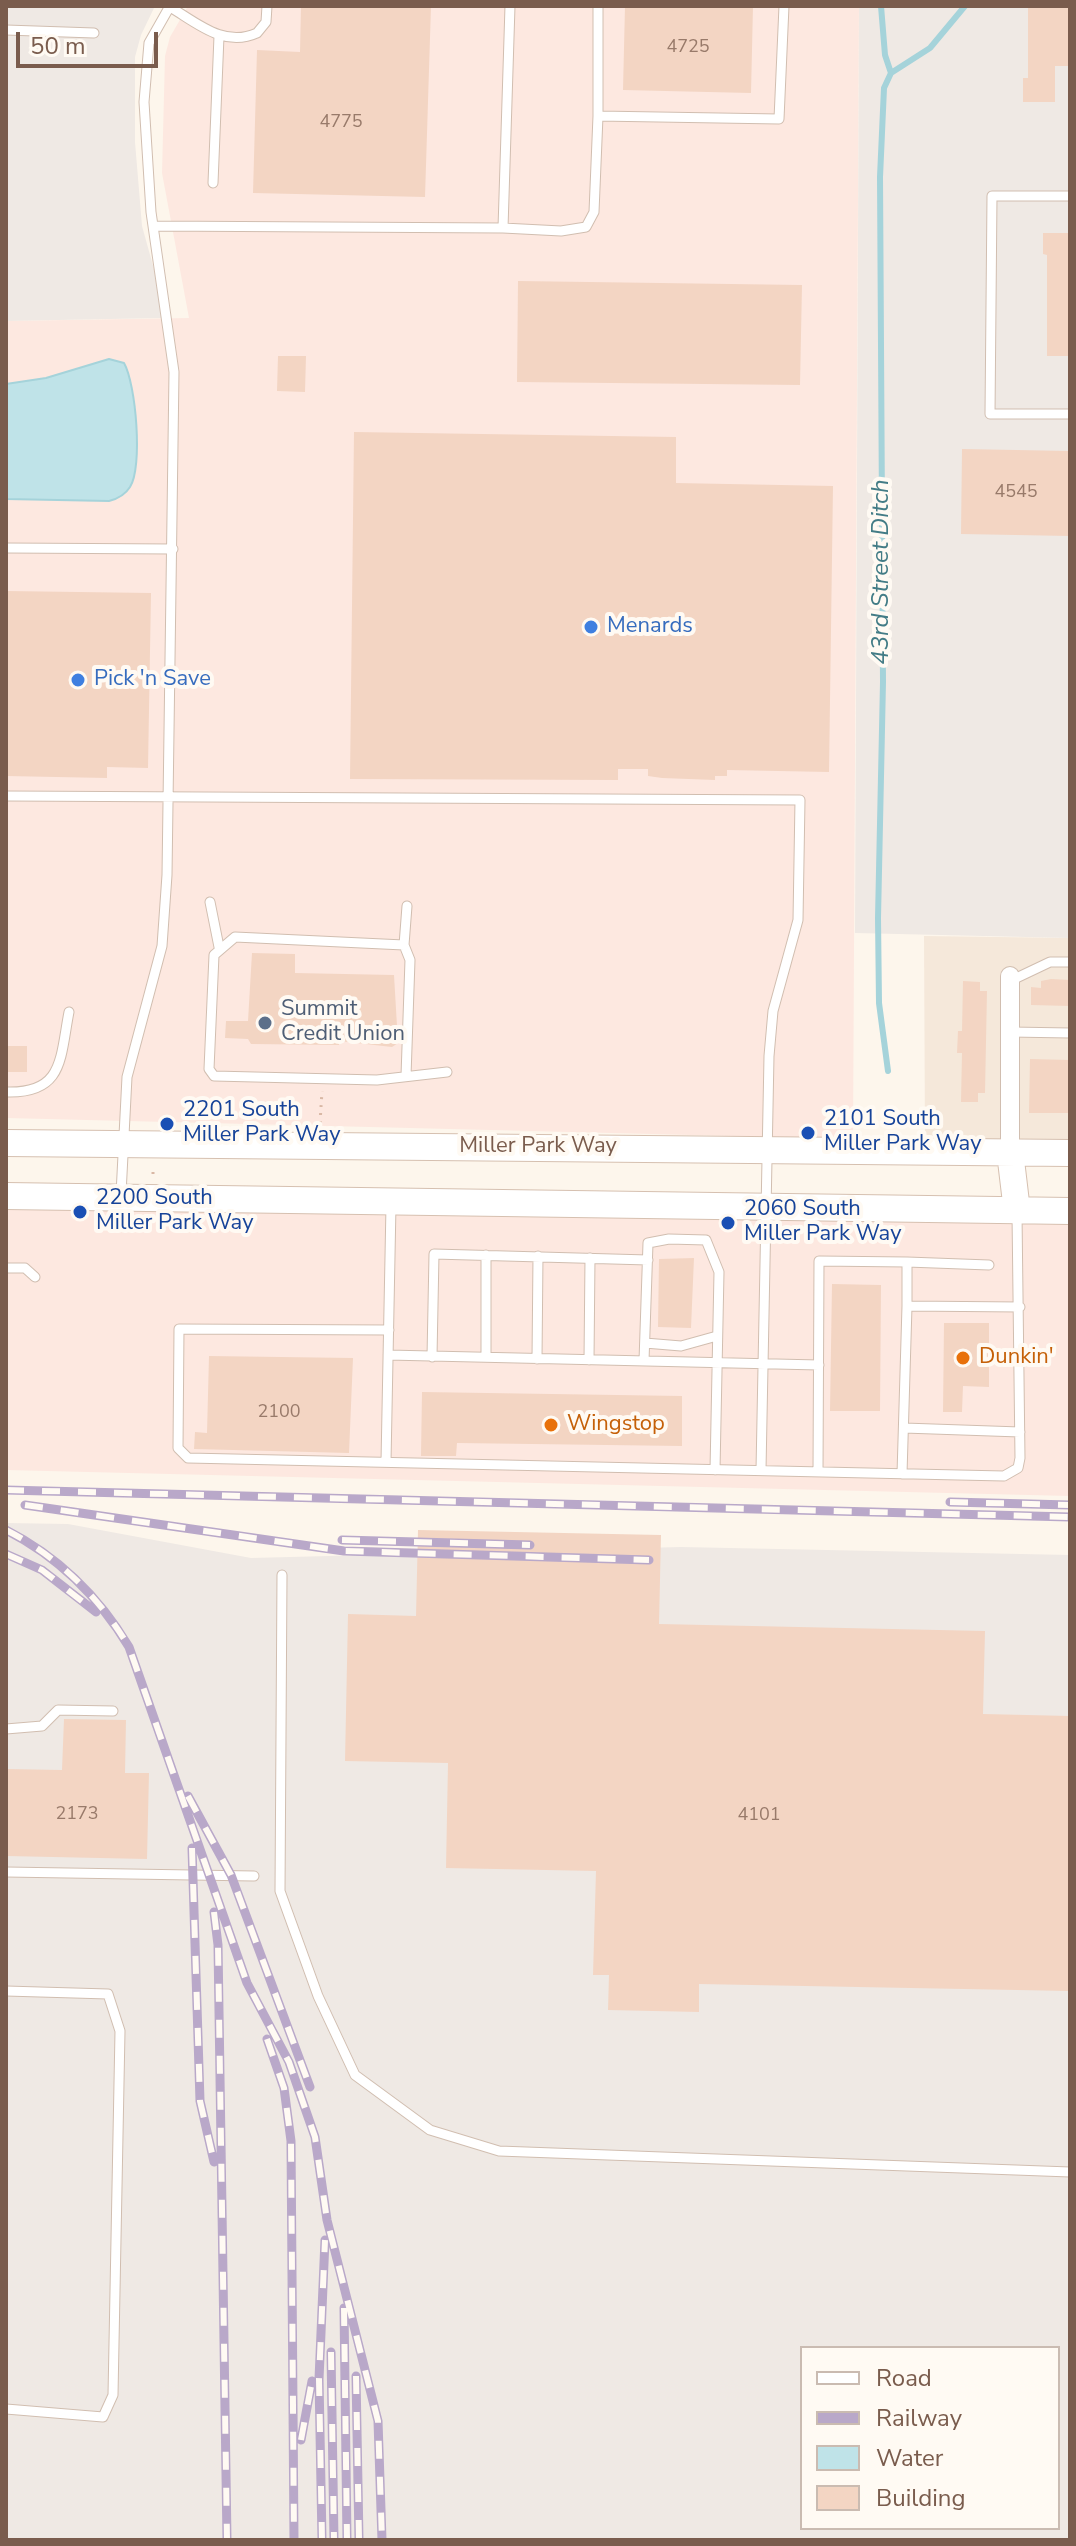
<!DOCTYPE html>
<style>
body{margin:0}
#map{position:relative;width:1076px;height:2546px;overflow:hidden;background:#fdf6ec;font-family:"Nunito Sans",sans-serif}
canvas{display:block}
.frame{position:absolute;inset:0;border:8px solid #7a5c4d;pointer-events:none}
.legend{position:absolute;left:800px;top:2346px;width:260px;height:184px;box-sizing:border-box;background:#fffaf3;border:2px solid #cabbb1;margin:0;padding:10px 14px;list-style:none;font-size:24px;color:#7a5c4d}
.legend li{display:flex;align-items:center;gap:16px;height:40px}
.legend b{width:40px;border:2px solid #cabbb1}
.scale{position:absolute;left:16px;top:32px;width:142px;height:36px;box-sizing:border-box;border:4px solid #7a5c4d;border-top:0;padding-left:10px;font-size:24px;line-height:28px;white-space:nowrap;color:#7a5c4d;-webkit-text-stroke:6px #fffaf3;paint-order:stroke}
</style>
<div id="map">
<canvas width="1076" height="2546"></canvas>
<div class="frame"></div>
<ul class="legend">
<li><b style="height:10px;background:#fff"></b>Road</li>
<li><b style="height:10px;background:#b9a8c9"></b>Railway</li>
<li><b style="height:22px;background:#bfe3e8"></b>Water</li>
<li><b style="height:22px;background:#f3d5c3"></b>Building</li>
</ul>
<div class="scale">50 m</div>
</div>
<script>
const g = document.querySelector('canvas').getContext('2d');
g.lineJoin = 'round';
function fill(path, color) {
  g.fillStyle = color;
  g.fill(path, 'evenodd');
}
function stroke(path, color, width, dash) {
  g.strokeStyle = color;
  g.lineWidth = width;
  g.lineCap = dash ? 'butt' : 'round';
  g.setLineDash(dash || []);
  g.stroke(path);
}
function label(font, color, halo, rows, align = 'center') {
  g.font = font + ' "Nunito Sans",sans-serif';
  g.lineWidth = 8;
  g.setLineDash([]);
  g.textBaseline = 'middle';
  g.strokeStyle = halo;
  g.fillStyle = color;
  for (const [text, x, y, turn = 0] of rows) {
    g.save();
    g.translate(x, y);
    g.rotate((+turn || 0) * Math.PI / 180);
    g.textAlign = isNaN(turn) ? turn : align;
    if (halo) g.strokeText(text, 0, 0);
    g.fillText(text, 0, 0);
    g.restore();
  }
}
fill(new Path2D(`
 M924 936 1070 938V1141L925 1140Z`), '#f5e8da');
fill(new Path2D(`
 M188 6H859L853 1139 6 1118V321L189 318 162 173 165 56 170 37Z
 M6 1196 1070 1211V1496L6 1470Z`), '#fde8e0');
fill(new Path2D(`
 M6 6H155L141 35 135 57V142L142 226 157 280 162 318 6 321Z
 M859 6H1070V938L855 933Z
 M6 1523 68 1524 251 1558 681 1547 1070 1555V2540H6ZM802 2348H1058V2528H802Z`), '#efe9e4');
const water = new Path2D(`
 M109 359 124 363C136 384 143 467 130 487 125 495 117 499 109 501L6 499V384L46 378Z`);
fill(water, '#bfe3e8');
stroke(water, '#a5d3da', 2);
stroke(new Path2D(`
 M881 6 885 55 891 73
 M888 1071 879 1003 878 918 883 682 880 177 884 88 891 73 930 48 965 6`), '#a5d3da', 6);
fill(new Path2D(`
 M301 6H431L425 197 253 193 257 50 300 52Z
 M625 6H753L751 93 623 90Z
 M1028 6H1070V66H1055V102H1023V78H1028Z
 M1043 233H1070V356H1047V255L1043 254Z
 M518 281 802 285 800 385 517 382Z
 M278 356H306L305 392 277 391Z
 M354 432 676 437V483L833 486 829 772 727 770V776H715V780L662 778 648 776V769H618V780L350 779Z
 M962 449 1070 451V536L961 534Z
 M6 591 151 593 148 768 107 767V778L6 776Z
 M252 953 295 954V973L394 975 398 1043 392 1047 339 1041V1045L251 1044 248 1039 225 1038 226 1021H248Z
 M1051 979 1070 980V1006L1031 1005V987L1041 988V981Z
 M963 981 980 982V991H987L985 1093H978V1102H961L962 1053H957L958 1031H962Z
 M6 1046H27V1072H6Z
 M1030 1059 1070 1060V1113H1029Z
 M694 1258 691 1328 658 1327 659 1259Z
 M832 1284 881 1285 880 1411H830Z
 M944 1323H989V1387L963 1386 962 1412H943Z
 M209 1356 353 1358 349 1453 194 1449 195 1432 207 1433Z
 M422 1392 682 1396V1446L457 1443 456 1456H421Z
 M418 1530 661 1535 659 1624 985 1631 983 1714 1070 1716V1991L699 1984V2012L608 2010 609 1975H593L596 1871 446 1868 448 1763 345 1761 348 1614 416 1616Z
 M64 1719 126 1720 125 1773H149L147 1859 6 1856V1769L62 1770Z`), '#f3d5c3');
const service = new Path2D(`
 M598 6V116L779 119 784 6
 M170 7C197 23 224 48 257 33L266 22 267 6
 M6 30 94 33
 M213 183 219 36
 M1070 196H992L990 414H1070
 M153 226 503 228 510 6
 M503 228 561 231 586 227 594 212 598 116
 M6 548 173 549
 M6 796 800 800 798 920 773 1011 769 1056 761 1470
 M210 902 219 947
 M404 945 407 906
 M1010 981 1050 962H1070
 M1010 1032 1070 1033
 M406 1076 410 960 404 945 235 937 214 955 209 1069 214 1076 377 1080 447 1072
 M6 1092C64 1094 60 1058 69 1012
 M121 1194 127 1077 162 946 167 875 174 372 151 212 144 102 149 43 170 6
 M6 1268H25L35 1277
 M907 1306V1262L989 1265
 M389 1330 179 1329 178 1448 188 1458 1004 1476 1018 1468 1020 1458 1017 1214
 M645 1343 681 1346 717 1336
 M388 1355 819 1365
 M432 1357 434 1254 648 1260
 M486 1357V1255
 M537 1359 538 1256
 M589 1360 590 1258
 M644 1361 648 1243 669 1239 706 1240 719 1272 715 1470
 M904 1428 1020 1432
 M386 1462 391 1205
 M818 1472 819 1261 907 1262
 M902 1474 907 1306 1020 1307
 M282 1575 280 1891 318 1996 355 2075 430 2130 499 2151 1070 2172
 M6 1729 42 1726 58 1710 113 1711
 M6 1872 254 1876
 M6 1991 108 1994 120 2031 113 2395 103 2417 6 2409`);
const minor = new Path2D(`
 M1010 1152V976`);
const secondary = new Path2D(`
 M6 1143 1070 1153
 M1010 1152 1017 1211
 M6 1196 1070 1211`);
stroke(service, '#d1beb0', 11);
stroke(minor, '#d1beb0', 20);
stroke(secondary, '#d6c0b0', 28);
stroke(new Path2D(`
 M320 1123 322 1091
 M153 1174V1170`), '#d9b8a5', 3, [2, 6]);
stroke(service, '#fff', 9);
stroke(minor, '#fff', 18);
stroke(secondary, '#fff', 26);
const rail = new Path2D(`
 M6 1490 1070 1517
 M950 1502 1070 1505
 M25 1505 344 1551 649 1560
 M6 1530C59 1557 99 1597 129 1647L247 1983 289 2062 315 2137 327 2220 378 2421 382 2540
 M342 1540 530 1545
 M6 1554 42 1570 96 1612
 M188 1796 231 1875 310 2087
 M192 1848 200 2101 214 2162
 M214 1912 218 1945 227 2540
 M267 2039 284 2088 291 2141 294 2540
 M344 2308 347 2540
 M331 2352 334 2540
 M356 2376 359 2540
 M301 2440 312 2381
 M322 2540 319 2379 325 2240`);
stroke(rail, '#b9a8c9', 9);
stroke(rail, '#fffaf3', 6, [18]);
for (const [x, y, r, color] of [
 [591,627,8,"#3f7fe0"],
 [78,680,8,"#3f7fe0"],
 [265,1023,8,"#5c6f8a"],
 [167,1124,8,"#1a4fb4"],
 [808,1133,8,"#1a4fb4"],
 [80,1212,8,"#1a4fb4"],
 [728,1223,8,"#1a4fb4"],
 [963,1358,8,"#e8710a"],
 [551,1425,8,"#e8710a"]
]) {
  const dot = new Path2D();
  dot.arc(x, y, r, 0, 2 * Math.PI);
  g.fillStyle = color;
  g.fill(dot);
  stroke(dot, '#fffaf3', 3);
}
label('18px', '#987a6a', null, [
 ["4725",688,48],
 ["4775",341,123],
 ["4545",1016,493],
 ["2100",279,1413],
 ["2173",77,1815],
 ["4101",759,1816]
]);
label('22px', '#366cbe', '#fffaf3', [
 ["Menards",607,627],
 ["Pick 'n Save",94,680]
], 'left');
label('22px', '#4e5e75', '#fffaf3', [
 ["Summit",281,1010],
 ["Credit Union",281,1035]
], 'left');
label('22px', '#164399', '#fffaf3', [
 ["2201 South",183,1111],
 ["Miller Park Way",183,1136],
 ["2101 South",824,1120],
 ["Miller Park Way",824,1145],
 ["2200 South",96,1199],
 ["Miller Park Way",96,1224],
 ["2060 South",744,1210],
 ["Miller Park Way",744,1235]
], 'left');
label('22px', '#7a5c4d', '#fffaf3', [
 ["Miller Park Way",538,1147]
]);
label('22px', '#c56008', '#fffaf3', [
 ["Dunkin'",979,1358],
 ["Wingstop",567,1425]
], 'left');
label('italic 24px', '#437c86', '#fffaf3', [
 ["43rd Street Ditch",882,572,-90]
]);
</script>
